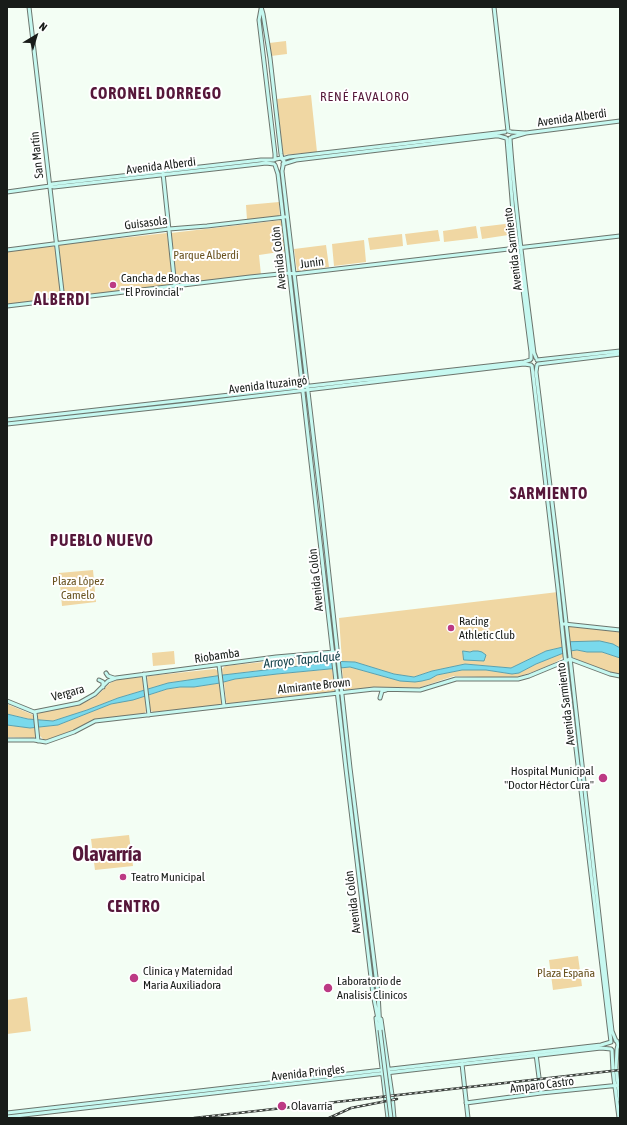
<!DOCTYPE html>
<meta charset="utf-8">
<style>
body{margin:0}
#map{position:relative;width:627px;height:1125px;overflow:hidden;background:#f3fef4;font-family:"Asap Condensed",sans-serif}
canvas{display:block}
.frame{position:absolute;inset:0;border:8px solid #181c19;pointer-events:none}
.north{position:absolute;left:16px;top:16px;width:40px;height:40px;-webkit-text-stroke:3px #fff;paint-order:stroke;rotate:38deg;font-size:11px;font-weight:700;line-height:16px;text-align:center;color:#181c19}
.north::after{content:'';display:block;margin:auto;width:14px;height:18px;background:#181c19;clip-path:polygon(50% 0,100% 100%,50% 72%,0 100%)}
</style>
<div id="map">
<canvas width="627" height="1125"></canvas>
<div class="frame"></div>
<div class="north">N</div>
</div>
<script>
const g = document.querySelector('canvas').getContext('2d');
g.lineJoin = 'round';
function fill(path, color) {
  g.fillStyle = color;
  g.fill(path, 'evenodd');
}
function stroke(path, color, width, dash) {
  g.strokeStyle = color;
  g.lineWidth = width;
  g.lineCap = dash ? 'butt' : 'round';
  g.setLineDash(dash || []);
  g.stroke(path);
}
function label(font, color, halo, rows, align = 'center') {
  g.font = font + ' "Asap Condensed",sans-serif';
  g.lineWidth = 4;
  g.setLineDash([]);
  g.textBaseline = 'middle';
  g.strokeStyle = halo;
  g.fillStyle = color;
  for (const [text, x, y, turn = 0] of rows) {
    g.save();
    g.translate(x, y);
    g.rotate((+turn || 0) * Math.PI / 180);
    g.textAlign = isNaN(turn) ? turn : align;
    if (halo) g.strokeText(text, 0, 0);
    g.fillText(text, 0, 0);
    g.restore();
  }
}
fill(new Path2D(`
 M286 41 287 54 271 56 269 43Z
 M311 95 317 152 283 155 277 99Z
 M279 202 280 216 247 220 246 205Z
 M282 220 286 251 259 255 261 275 177 285 171 233Z
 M513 223 515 234 482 239 480 227Z
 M476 226 478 238 444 242 443 231Z
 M438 230 440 241 407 245 405 234Z
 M167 233 174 285 64 298 58 245Z
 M402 234 403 246 370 250 368 238Z
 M364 240 366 262 334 266 332 244Z
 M326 245 329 267 297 271 294 249Z
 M55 246 61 298 7 304V251Z
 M93 570 96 602 62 606 59 573Z
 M558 592 563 647 546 651 511 668 465 664 432 671 414 677 394 674 355 662 342 661 339 618Z
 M568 626H569L620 632V648L613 644 569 642Z
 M577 650 587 652H602L620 658V674L610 673 574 658 571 656 570 651Z
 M174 651 175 664 153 666 152 653Z
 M563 653 564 656C558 664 523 676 512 678L454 676 418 688 380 687 346 690 344 687 342 668 350 667 400 681H422L430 679 437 675 462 670H486L512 674 519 673 536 664Z
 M329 655 331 657 332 661 223 675 222 669 225 666Z
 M215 669 218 671 219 676 168 683 148 689 147 678 148 676Z
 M332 669 335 690 333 692 229 704 226 702 224 682 235 679 277 674Z
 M141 677 143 678 144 690 118 698 87 710 53 721 38 720V714L42 711C58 708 75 707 90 700 100 696 105 685 114 681 120 678 134 678 141 677Z
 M220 683 222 703 221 705 153 712 150 710 149 695 167 689 180 687H194Z
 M145 696 146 711 144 714 95 719 76 729 49 739 44 740 40 736 39 727 58 725 111 704Z
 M7 704 31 714 33 715 34 720 7 714Z
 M7 725 35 728 36 735 34 738 7 737Z
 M129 835 133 866 95 870 91 839Z
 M578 956 582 986 553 990 549 960Z
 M27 997 31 1031 7 1034V1000Z`), '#f0d7a3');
const water = new Path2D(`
 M600 641 613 644 620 648V658L602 652H587L577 650 570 651 561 654 536 664 519 673 512 674 486 670H462L437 675 430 679 422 681 415 682 400 681 350 667 277 674 235 679 220 683 194 687H180L167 689 133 700 111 704 58 725 30 728 7 725V714L28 719 53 721 87 710 118 698 168 683 223 675 316 664 327 661 355 662 394 674 414 677 432 671 465 664 511 668 546 651 563 647 569 642Z
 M463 651 470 652 473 651H478L482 652 486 655 484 661 464 660Z`);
fill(water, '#79d9ec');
stroke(water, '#5ca0ad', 1);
const secondary = new Path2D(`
 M29 7 63 300
 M261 7 263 14 270 58 281 154 282 159
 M494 7 508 131
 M261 9 259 20 275 154V159
 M508 131 511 132 525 133
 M512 137 526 133 620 121
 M510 138C515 210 525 282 534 353L536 358
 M507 139 513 212 531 352V359
 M282 159 289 157 505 132
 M283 164 296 160 495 136H499L506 138
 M275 165 278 174 283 217 346 769 373 994 378 1019
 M163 173 175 287
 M50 186 54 187 258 164 266 163 274 164
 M7 192 50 186 52 184 261 160H274L276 159 281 158 284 161 282 171 321 502 350 768 378 993 380 1030
 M7 250 169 229 207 226 285 217
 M7 306 250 277 289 273 294 274 620 236
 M537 360 620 351
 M538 364 620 354
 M537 365 536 372 558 551 612 1031 616 1041
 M532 366 558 589 565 656 611 1042
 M7 420 524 362 530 360
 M7 424 189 404 524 364 531 365
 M564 624 620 630
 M219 665 224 706
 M106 673 108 676 114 678
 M144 674 149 715
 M99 680 103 682V687
 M380 698 382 691 386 690
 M7 701 34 712 79 703 95 694 108 681 116 678 276 657 334 652
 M35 712 38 741
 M7 740H34L46 742 74 732 95 721 224 706 374 689 420 690 456 679H518L529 676 570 659 610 674 620 676
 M376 1018 388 1118
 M381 1019 392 1095 394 1118
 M617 1041 618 1045 617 1049
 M617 1049 616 1068 620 1100
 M612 1050 613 1071 619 1118
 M536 1054 541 1093
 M462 1064 468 1118
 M466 1103 541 1093 620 1085
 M7 1113 601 1045 611 1042
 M7 1117 601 1048 611 1049`);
stroke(secondary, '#6c756d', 5);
stroke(secondary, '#c6f8f0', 3);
const rail = new Path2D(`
 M194 1118 620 1070
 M329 1118 351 1108 397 1099`);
stroke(rail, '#3d433e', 2.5);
stroke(rail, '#fff', 1, [3]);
const secondaryBridge = new Path2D(`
 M380 1030 391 1118`);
stroke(secondaryBridge, '#6c756d', 5, []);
stroke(secondaryBridge, '#c6f8f0', 3);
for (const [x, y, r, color] of [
 [113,285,4,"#bc3a84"],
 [451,628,4,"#bc3a84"],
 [603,778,5,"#bc3a84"],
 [123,877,4,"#bc3a84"],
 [134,978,5,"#bc3a84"],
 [328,988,5,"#bc3a84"],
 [282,1106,5,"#bc3a84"]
]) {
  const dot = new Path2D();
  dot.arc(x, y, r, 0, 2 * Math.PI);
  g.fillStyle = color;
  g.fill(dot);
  stroke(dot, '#fff', 1.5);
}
label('12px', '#181c19', '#fff', [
 ["Avenida Alberdi",572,118,-8],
 ["San Martín",37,155,-96],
 ["Avenida Alberdi",161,166,-7],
 ["Guisasola",146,223,-7],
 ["Avenida Sarmiento",513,249,-97],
 ["Avenida Colón",279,258,-96],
 ["Junín",312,263,-7],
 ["Avenida Ituzaingó",268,385,-7],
 ["Avenida Colón",316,580,-96],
 ["Riobamba",217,656,-8],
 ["Almirante Brown",314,686,-6],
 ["Vergara",68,693,-15],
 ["Avenida Sarmiento",566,704,-97],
 ["Avenida Colón",353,902,-97],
 ["Avenida Pringles",308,1073,-6],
 ["Amparo Castro",542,1085,-7]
]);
label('12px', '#6a5320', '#fff', [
 ["Parque Alberdi",206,255],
 ["Plaza López",78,581],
 ["Camelo",78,595],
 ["Plaza España",566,973]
]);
label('12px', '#181c19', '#fff', [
 ["Cancha de Bochas",121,278],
 ["\"El Provincial\"",121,292],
 ["Racing",459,621],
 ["Athletic Club",459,635],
 ["Hospital Municipal",594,771,"right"],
 ["\"Doctor Héctor Cura\"",594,785,"right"],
 ["Teatro Municipal",131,877],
 ["Clinica y Maternidad",143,971],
 ["Maria Auxiliadora",143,985],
 ["Laboratorio de",337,981],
 ["Analisis Clinicos",337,995],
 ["Olavarría",291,1106]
], 'left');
g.letterSpacing = '1px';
label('13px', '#56173a', '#fff', [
 ["RENÉ FAVALORO",365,97]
]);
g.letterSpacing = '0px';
label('italic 13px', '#15424a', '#fff', [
 ["Arroyo Tapalqué",302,660,-6]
]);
g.letterSpacing = '1px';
label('bold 16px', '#56173a', '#fff', [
 ["CORONEL DORREGO",156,94],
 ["ALBERDI",62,300],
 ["SARMIENTO",549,494],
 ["PUEBLO NUEVO",102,541],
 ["CENTRO",134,907]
]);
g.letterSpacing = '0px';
label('bold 20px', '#56173a', '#fff', [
 ["Olavarría",107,855]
]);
</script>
